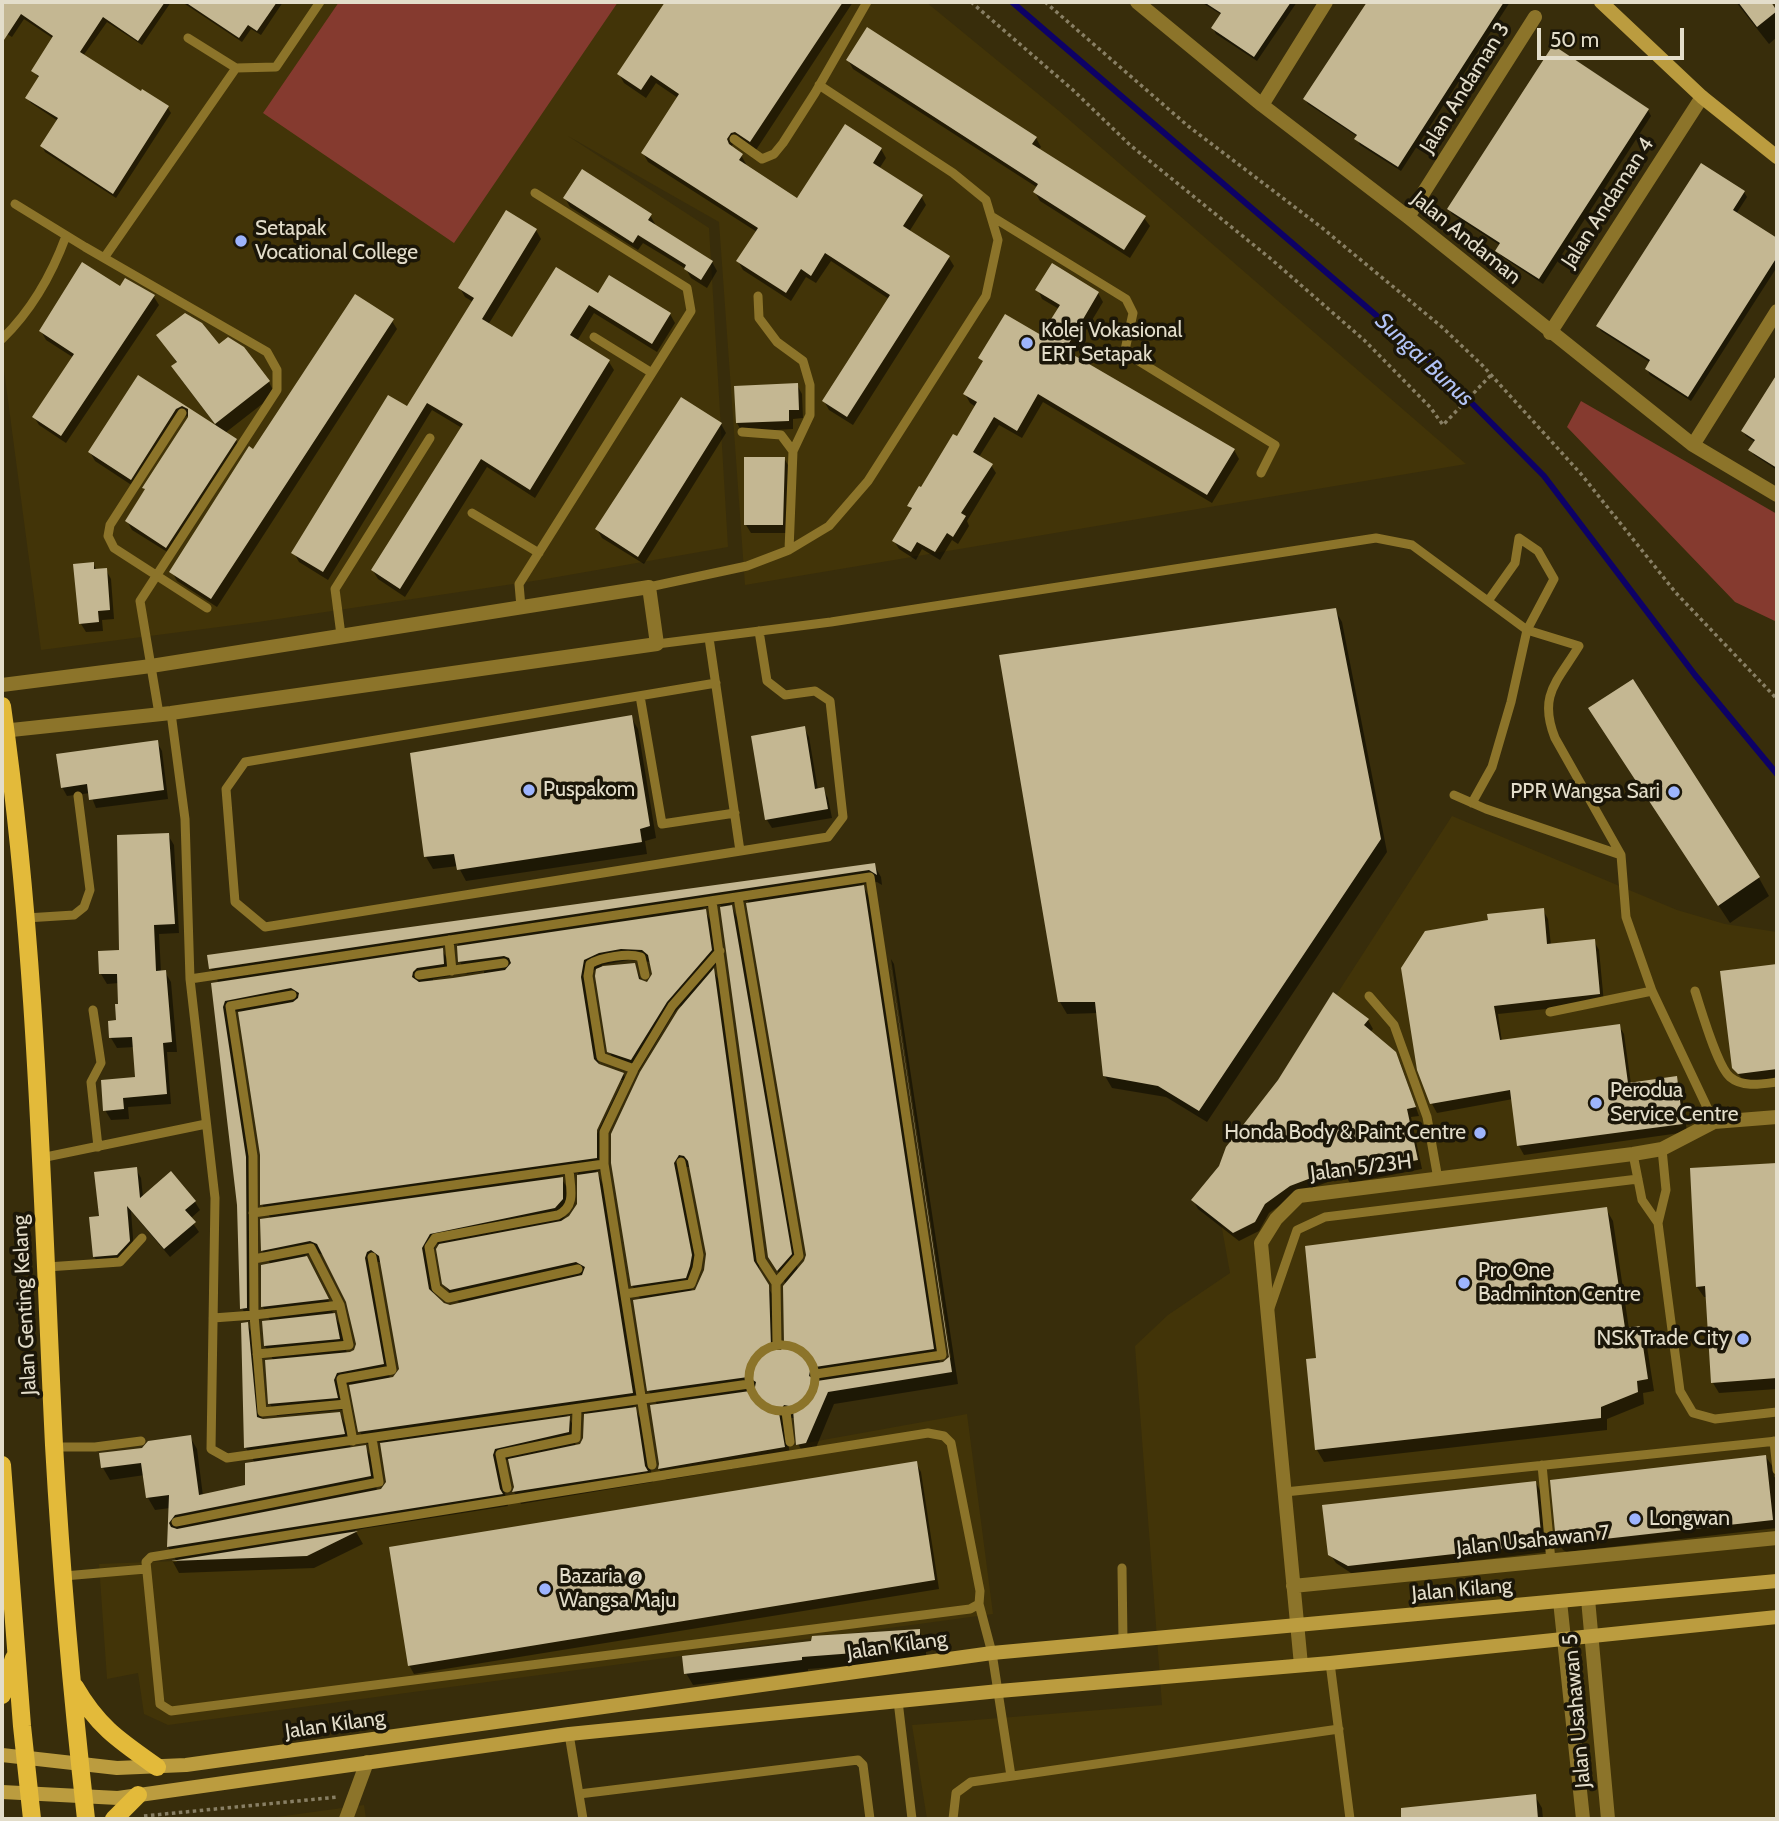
<!DOCTYPE html>
<style>
body{margin:0}
#map{position:relative;width:1779px;height:1821px;overflow:hidden;background:#382d0b;font-family:Cabin,sans-serif}
canvas{display:block}
.frame{position:absolute;inset:0;border:4px solid #e3ddca;pointer-events:none}
.scale{position:absolute;left:1537px;top:28px;width:147px;height:32px;box-sizing:border-box;border:4px solid #e3ddca;border-top:0;padding-left:9px;font-size:21px;line-height:24px;white-space:nowrap;color:#e3ddca;-webkit-text-stroke:5px #1b1608;paint-order:stroke}
</style>
<div id="map">
<canvas width="1779" height="1821"></canvas>
<div class="frame"></div>
<div class="scale">50 m</div>
</div>
<script>
const g = document.querySelector('canvas').getContext('2d');
g.lineJoin = 'round';
function fill(path, color) {
  g.fillStyle = color;
  g.fill(path, 'evenodd');
}
function stroke(path, color, width, dash) {
  g.strokeStyle = color;
  g.lineWidth = width;
  g.lineCap = dash ? 'butt' : 'round';
  g.setLineDash(dash || []);
  g.stroke(path);
}
function label(font, color, halo, rows, align = 'center') {
  g.font = font + ' Cabin,sans-serif';
  g.lineWidth = 7;
  g.setLineDash([]);
  g.textBaseline = 'middle';
  g.strokeStyle = halo;
  g.fillStyle = color;
  for (const [text, x, y, turn = 0] of rows) {
    g.save();
    g.translate(x, y);
    g.rotate((+turn || 0) * Math.PI / 180);
    g.textAlign = isNaN(turn) ? turn : align;
    if (halo) g.strokeText(text, 0, 0);
    g.fillText(text, 0, 0);
    g.restore();
  }
}
fill(new Path2D(`
 M2 2H926L1059 111 1466 464 745 585 719 222 568 136 709 228 728 547 540 580 258 622 41 650 2 355Z
 M1452 816 1677 910 1725 924 1777 932V1819H927L912 1725 1162 1705 1135 1346 1168 1315 1230 1273 1221 1223 1200 1206Z
 M967 1414 993 1614 168 1725 144 1714 138 1673 107 1679 99 1564 307 1556 380 1520Z
 M364 1805 366 1819H262Z`), '#423408');
fill(new Path2D(`
 M339 2H618L454 243 263 113Z
 M1581 401 1777 514V622L1735 602 1567 427Z`), '#853a2f');
fill(new Path2D(`
 M2 2H171L142 45 107 22 83 56 168 108 171 113 116 198 45 152 42 146 58 121 31 103 27 98 40 79 33 71 54 39 24 19 12 37 2 31Z
 M182 2H283L261 35 251 29 242 42Z
 M667 2H853L756 150 741 140 732 145V148L741 155 746 164 745 166 798 200 881 149 886 158 879 169 921 196 926 205 909 232 949 258 954 266 853 425 829 410 824 401 889 299 831 261 816 283 806 277 791 301 743 270 738 261 757 232 648 162 643 153 678 98 656 83 646 98 624 83 619 74Z
 M1201 2H1297L1257 61 1216 34 1213 28 1222 15Z
 M1369 2H1510L1401 171 1360 145 1357 139 1358 137 1308 104 1305 99Z
 M1736 2H1768L1777 14V37L1769 44Z
 M848 60 1036 138 1041 147 1038 150 1144 218 1150 226 1130 258 1040 201 1035 192 1038 188 853 69Z
 M1648 110 1651 116 1543 284 1501 256 1497 251 1501 246 1452 214 1449 209Z
 M1744 192 1747 197 1736 214 1777 240V267L1691 401 1650 375 1647 369 1651 363 1601 331 1598 326Z
 M565 198 650 215 655 224 654 226 712 262 717 271 707 288 691 278 686 269 643 243 638 250 570 207Z
 M536 230 541 239 488 325 513 340 599 295 670 314 675 323 657 352 594 313 577 341 609 362 614 370 535 498 487 467 405 597 378 579 373 571 462 428 432 410 328 580 299 562 294 553 408 409 473 302 465 297 460 288Z
 M121 288 154 297 159 305 66 443 39 425 34 417 74 358 46 340 41 331Z
 M1038 290 1098 293 1103 302 1071 355 1234 450 1239 459 1212 503 1043 402 1022 438 999 425 979 457 991 465 996 473 967 521 969 526 958 544 952 540 940 560 922 549 916 560 899 549 894 541 912 511 909 506 957 439 976 407 970 403 965 394 984 363 981 358 1042 338 1059 309 1042 299Z
 M392 321 397 329 217 607 177 581 172 572 253 451Z
 M159 335 218 347 269 382 275 394 225 433 236 440 241 449 172 555 132 530 127 521 190 415 181 418 136 488 95 461 90 452 139 377 218 428 180 378 173 366 177 363Z
 M1777 378V470L1754 455 1750 450 1755 442 1746 436 1743 431Z
 M797 385 802 394 803 418 793 419V429L742 432 737 423Z
 M721 424 726 433 644 564 602 538 597 529Z
 M784 458 789 467 787 533H751L746 525Z
 M93 563 97 571 106 570 111 579 114 619 102 620 103 631 86 632 81 624Z
 M1335 610 1342 622 1387 852 1207 1122 1166 1097 1112 1088 1105 1076 1098 1013 1067 1014 1060 1002Z
 M631 717 638 729 656 838 645 841 647 854 466 881 458 866 433 869 426 857Z
 M1601 727 1759 878 1769 896 1730 923Z
 M804 728 809 737 818 790 823 789 828 798 832 818 772 828 767 820Z
 M157 742 162 751 168 799 96 808 90 793 67 796 62 787Z
 M168 835 174 845 179 933 159 934 161 972H165L171 982 177 1052H167L171 1104 128 1107 129 1119 111 1120 105 1110 137 1078 135 1047 117 1048 111 1038 110 1022H118L119 983 107 984 101 974 121 951Z
 M874 865 881 877 882 885 877 882 862 884 870 899 940 1364 951 1358 891 959 894 964 958 1384 834 1404 813 1455 805 1456 798 1444 795 1418H789L785 1426 791 1459 666 1480 659 1469 658 1406 649 1391 635 1301 641 1300 632 1285 682 1007 680 1006 673 1014 638 1072 616 1064 609 1051 598 968 590 973 587 990 599 1066 623 1074 630 1086 603 1143V1170L596 1171 604 1186 639 1405 633 1406 642 1421 653 1482 521 1504 514 1492 516 1487 510 1459 501 1461 499 1469 508 1506 355 1530 363 1544 314 1568 179 1573 173 1562H177L168 1547 170 1508 155 1510 148 1498 145 1475 110 1480 103 1468 143 1450 190 1437 197 1449 203 1496 247 1487 255 1463 246 1448 242 1325 247 1324 254 1336 262 1421 339 1413 346 1426 351 1449 365 1447 372 1459 377 1491 382 1490 388 1482 381 1442 367 1444 360 1432 351 1384 344 1385 343 1410 277 1416 270 1404 274 1361 265 1346 271 1322 263 1307 271 1265 262 1250 271 1219 262 1204V1155L240 1011 233 1012 252 1170 253 1320 249 1321 242 1308 239 1204 219 983 211 969ZM748 901 808 1255 806 1261 798 1271 738 919 730 904ZM721 905 769 1257 786 1284V1344L782 1351 776 1352 775 1299 760 1274 720 982 712 969 718 963 712 923 703 908ZM458 944 460 962 467 974 484 971V975L433 982V979L450 976 449 962 440 947ZM629 960 651 962 654 975 648 984 642 982 634 965 602 968V965ZM619 1080H623L595 1138 592 1137ZM686 1167H691L708 1254 705 1271 696 1291 691 1292 698 1269ZM578 1173V1204L571 1217 560 1223 569 1212V1191L560 1176ZM437 1243 438 1245 441 1244 444 1284 452 1296 461 1304 450 1307 434 1296 428 1261ZM318 1253 324 1255 348 1302 358 1344 355 1351 347 1354 341 1327 332 1311H334L305 1255ZM377 1262H382L401 1372 390 1379 371 1271ZM586 1413 585 1439 581 1445 575 1447 576 1430 567 1415Z
 M1543 910 1548 919 1551 945 1594 941 1599 950 1604 1003 1498 1014 1502 1042 1619 1026 1624 1034 1631 1084 1676 1078 1681 1087 1687 1132 1524 1155 1519 1146 1513 1099 1437 1113 1432 1104Z
 M1777 966V1078L1745 1082 1733 1068 1722 972Z
 M1333 995 1368 1020 1373 1029 1370 1032 1395 1053 1400 1062 1419 1116 1411 1117 1422 1169 1350 1183 1345 1175 1295 1195 1269 1213 1259 1231 1239 1241 1198 1209 1193 1200 1220 1167 1280 1081Z
 M1777 1165V1389L1719 1393 1713 1383 1708 1297H1704L1697 1287 1691 1170Z
 M136 1169 141 1178 143 1197 195 1202 200 1210 190 1219 199 1232 170 1257 131 1211 134 1251 122 1264 99 1265 94 1256 101 1218Z
 M1606 1209 1613 1221 1629 1329 1639 1328 1646 1340 1654 1391 1643 1393 1644 1404 1607 1419V1430L1324 1462 1317 1450V1359Z
 M1766 1457 1773 1467 1774 1477 1777 1478V1528L1567 1552 1563 1550 1558 1541Z
 M916 1463 921 1472 939 1589 414 1674 409 1665Z
 M1536 1483 1541 1492 1546 1552 1354 1575 1336 1563 1330 1554Z
 M919 1631 926 1643V1660L808 1669V1671L693 1685 686 1673Z
 M1535 1796 1542 1808 1543 1819H1426L1425 1808Z`), '#0007');
stroke(new Path2D(`
 M1012 2 1434 365 1544 476 1695 675 1777 774`), '#0d0166', 6);
fill(new Path2D(`
 M2 2H165L138 41 103 17 80 52 141 91 142 89 169 106 113 194 40 146 58 118 25 98 39 76 31 71 53 36 21 14 2 43Z
 M185 2H277L257 31 248 25 239 38Z
 M665 2H843L750 142 735 132 731 133 727 139 729 144 743 154 739 160 797 198 845 124 882 148 873 163 923 195 903 226 950 256 847 417 822 401 890 295 825 253 811 276 801 269 786 293 736 261 758 228 641 153 679 94 651 75 641 90 617 74Z
 M1204 2H1291L1254 57 1211 28 1221 13Z
 M1367 2H1504L1398 167 1354 139 1357 135 1303 99Z
 M1738 2H1771L1777 11 1757 27Z
 M867 27 1037 137 1032 144 1146 216 1124 250 1033 192 1038 184 846 60Z
 M1553 45 1649 109 1539 279 1495 251 1500 243 1447 209Z
 M1701 163 1745 191 1733 210 1777 238V257L1688 397 1645 369 1650 360 1596 326Z
 M582 169 652 214 648 220 713 261 701 280 684 269 686 265 638 235 633 243 563 198Z
 M506 210 537 229 482 319 512 337 556 267 598 293 609 275 671 313 652 344 589 305 570 335 610 360 530 490 481 459 400 589 371 570 463 424 427 403 323 572 291 553 388 395 407 406 474 298 458 288Z
 M82 262 120 286 125 278 155 295 61 436 32 417 74 354 39 331Z
 M1052 263 1099 292 1065 350 1235 449 1207 495 1038 394 1017 431 994 417 973 452 993 464 961 513 966 516 953 537 947 533 935 552 917 542 911 552 892 541 912 508 907 506 919 486 921 487 953 434 957 436 977 402 963 394 983 361 978 358 1005 314 1041 335 1060 305 1035 290Z
 M355 294 394 319 211 599 169 572 249 446 253 449Z
 M185 313 202 323 219 344 228 337 244 347 270 381 215 424 171 366 177 362 156 335Z
 M1777 374V468L1748 450 1755 440 1741 431Z
 M138 375 237 439 166 548 125 521 145 489 142 488 188 417V409L182 406 176 409 131 480 88 452Z
 M798 383 799 410H789V421L736 423 734 386Z
 M681 397 722 423 638 557 595 529Z
 M744 457H785L783 525H744Z
 M94 562V569L107 568 110 610 98 611 99 622 79 624 73 564Z
 M1336 608 1381 839 1199 1111 1158 1086 1103 1076 1095 1002H1058L999 655Z
 M1633 679 1760 877 1718 906 1588 708Z
 M632 715 650 826 640 829 642 842 457 870 454 854 424 857 410 753Z
 M805 726 815 789 824 787 828 809 765 820 751 736Z
 M158 740 164 790 89 800 87 784 61 788 56 754Z
 M169 833 175 924 154 925 156 971 166 970 172 1042 163 1043 167 1094 123 1098 124 1109 103 1111 101 1080 135 1077 132 1037 109 1038 108 1021 116 1020 115 1004H118L117 974H99L98 951 119 950 117 835Z
 M875 863 877 875 869 870 209 969 207 955Z
 M864 885 934 1349 815 1367 810 1371 809 1376 817 1381 943 1362 949 1357 888 950 952 1372 828 1392 806 1443 796 1445 793 1410 789 1406 784 1405 779 1413 785 1447 658 1469 659 1464 650 1405 750 1391 755 1387 756 1382 748 1377 647 1391 633 1300 695 1290 704 1270 706 1254 688 1161 684 1156 679 1155 674 1163 692 1255 690 1266 686 1278 631 1286 611 1163V1134L640 1072 678 1010 714 968 754 1261 769 1285 771 1347 774 1350H781L784 1344 783 1286 804 1261 806 1255 746 903Z
 M732 905 792 1254 777 1271 768 1257 720 907Z
 M1544 908 1547 944 1595 939 1600 994 1494 1006 1500 1040 1620 1024 1628 1083 1677 1076 1683 1124 1517 1146 1510 1090 1430 1104 1417 1070 1401 968 1425 931 1488 920 1487 914Z
 M706 909 712 950 667 1002 631 1060 607 1052 595 976 596 969 603 966 635 963 639 979 647 982 652 974 648 955 642 950 621 949 599 953 584 960 581 977 594 1059 599 1064 624 1073 597 1130V1158L260 1205V1155L238 1012 293 1002 298 998 299 993 291 988 225 1001 223 1007 246 1157 247 1308 240 1309 237 1205 211 983 443 948 444 964 417 968 413 972 412 977 419 982 453 978 505 970 511 963 509 958 504 956 458 962 457 946Z
 M1777 964V1069L1738 1074 1732 1068 1720 971Z
 M1333 992 1369 1019 1364 1025 1396 1052 1416 1107 1407 1109 1418 1160 1343 1175 1340 1167 1290 1186 1265 1204 1255 1222 1233 1233 1191 1200 1219 1166 1226 1147 1278 1080Z
 M1777 1163V1378L1711 1383 1705 1286 1696 1287 1690 1168Z
 M137 1167 140 1198 171 1171 196 1201 185 1210 196 1222 164 1249 127 1206 130 1241 117 1255 93 1257 89 1217 99 1216 94 1172Z
 M598 1172 633 1393 358 1432 349 1385 393 1377 399 1369 379 1256 371 1250 367 1252 365 1258 384 1364 337 1373 334 1380 338 1398 268 1404 265 1360 350 1352 354 1350 356 1344 346 1302 317 1244 310 1241 261 1251 260 1219 563 1177V1199L555 1208 430 1234 422 1248 429 1289 444 1303 450 1305 582 1275 585 1267 576 1262 450 1290 442 1284 436 1249 439 1244 561 1221 569 1216 577 1204V1175Z
 M1607 1207 1625 1328 1640 1326 1648 1379 1637 1381 1638 1392 1601 1407V1418L1315 1450 1306 1359 1316 1358 1305 1246Z
 M307 1256 329 1299 261 1307V1265Z
 M335 1313 340 1339 264 1346 262 1321Z
 M248 1322 257 1417 263 1419 340 1412 345 1434 244 1448 241 1323Z
 M636 1407 645 1466 648 1471 512 1492 514 1487 508 1459 580 1444 583 1438 584 1414Z
 M570 1416 569 1432 495 1449 493 1455 500 1489 503 1494 167 1547 169 1495 146 1498 141 1463 101 1468 99 1453 142 1448 148 1441 191 1435 199 1495 245 1485V1463L366 1445 371 1476 175 1515 169 1523 171 1527 177 1529 381 1489 386 1482 380 1443Z
 M1766 1455 1773 1520 1560 1544V1542H1556L1550 1480Z
 M917 1461 935 1580 408 1666 389 1547Z
 M1536 1481 1542 1544 1348 1566 1328 1555 1322 1505Z
 M358 1531 307 1556 171 1561Z
 M920 1629V1648L802 1657V1660L684 1674 682 1656 811 1641 812 1636Z
 M1536 1794 1538 1819H1401V1808Z`), '#c4b792');
stroke(new Path2D(`
 M971 2 1073 90 1130 145 1271 259 1364 340 1430 407 1443 425 1491 375
 M1045 2 1188 126 1321 227 1443 328 1483 366 1581 474 1676 593 1777 699
 M144 1816 338 1797`), '#887f64', 3.5, [3.5, 3.5]);
stroke(new Path2D(`
 M188 38 236 68
 M734 139 762 159 774 154 783 143 815 93 867 2
 M15 204 85 247 267 352 277 370V390L140 601 159 714
 M991 216 1126 299 1133 313 1125 350 1137 360 1275 445 1261 473
 M104 258 236 68 276 67 320 2
 M758 296 759 318 777 342 803 361 810 385V415L793 451
 M594 337 652 373
 M2 339C32 310 52 274 66 236
 M182 413 110 525 108 536 114 548 207 608
 M742 432 781 435 793 451 789 550
 M472 513 539 553
 M649 587 747 566 789 550 829 526 868 481 986 296 998 240 986 200 953 173 819 85
 M1488 601 1515 563 1519 538 1538 551 1554 579 1527 630 1579 646C1557 682 1538 695 1555 738L1621 855 1626 917 1652 991 1714 1122
 M521 607 519 584 691 311 687 288 535 193
 M341 635 335 589 430 438
 M709 638 740 851
 M657 644 831 622 1376 538 1412 545 1527 630 1511 702 1492 767 1472 803
 M716 683 245 762 226 789 235 902 265 927 828 837 843 817 830 701 815 691 785 695 767 681 759 631
 M640 696 662 824 735 813
 M171 713 185 819 190 979 215 1198 211 1449 227 1458 749 1384
 M1454 795 1486 809 1621 855
 M738 897 799 1256 776 1283
 M712 901 761 1260 776 1283 777 1344
 M26 918 74 915 84 907 90 890 78 796
 M449 940 452 971
 M419 975 504 963
 M190 979 870 877 942 1355 816 1374
 M1695 991C1701 1009 1717 1066 1730 1077 1743 1088 1762 1084 1777 1082
 M292 995 230 1006 253 1156 254 1315 262 1412 346 1404 353 1441
 M1369 996 1394 1025 1427 1117 1438 1179
 M93 1010 101 1063 91 1082 98 1147
 M1550 1012 1652 991
 M634 1069 601 1057 588 976 590 964C601 957 628 953 641 957L645 975
 M1633 1154 1642 1200 1658 1223 1666 1190 1662 1149
 M41 1158 206 1124
 M569 1169C570 1187 577 1206 558 1215L435 1238 429 1247 436 1288 448 1298 578 1269
 M253 1213 604 1164
 M1658 1223 1680 1391 1693 1413 1715 1419 1777 1412
 M254 1259 311 1248 340 1305 349 1345 257 1354
 M47 1267 120 1262 142 1238
 M625 1294 691 1284 697 1268 699 1255 681 1162
 M1270 1308 1297 1230 1325 1217 1638 1179
 M213 1318 254 1315 340 1305
 M749 1378a33 33 0 1 1 66 0a33 33 0 1 1-66 0Z
 M346 1404 341 1379 392 1370 372 1257
 M786 1412 790 1442
 M1774 1441 1777 1470
 M54 1447H95L141 1441
 M652 1465 604 1164V1132L634 1069 672 1006 720 951
 M1542 1465 1551 1561
 M507 1488 500 1454 576 1438 577 1410
 M1285 1492 1777 1441
 M176 1522 379 1482 372 1438
 M1122 1568 1123 1640
 M64 1576 146 1569
 M979 1604 970 1609 171 1711 160 1704 146 1562 151 1557 928 1433 944 1436 951 1443 980 1591 979 1604 992 1653 1011 1776
 M1330 1663 1350 1819
 M898 1701 912 1819
 M569 1734 583 1819
 M579 1794 858 1760 863 1765 870 1819
 M953 1819 956 1793 971 1782 1339 1729`), '#8c742a', 9);
stroke(new Path2D(`
 M1137 2 1262 105 1408 217 1693 445 1777 495
 M1262 105 1326 2
 M1408 217 1535 17
 M1550 333 1702 97
 M1693 445 1777 311
 M2 685 151 666 649 587 657 644 171 713 2 731
 M1293 1586 1777 1538
 M1588 1599 1608 1819
 M1560 1601 1583 1819
 M1301 1665 1261 1243 1276 1219 1299 1196 1633 1154 1662 1149 1714 1122 1777 1117
 M346 1819 367 1762`), '#8c742a', 14);
stroke(new Path2D(`
 M1601 2 1702 97 1777 157
 M2 1755 117 1768 186 1765 992 1653 1777 1581
 M2 1792 118 1798 569 1734 999 1691 1330 1663 1777 1617`), '#bb9c3f', 14);
stroke(new Path2D(`
 M2 706C37 950 42 1198 54 1445 61 1570 72 1695 86 1819
 M2 1465 22 1726 32 1819
 M75 1687C98 1727 120 1741 157 1767
 M2 1695 14 1658
 M114 1819 138 1795`), '#e3ba3a', 18);
for (const [x, y, r, color] of [
 [241,241,7,"#9db4fd"],
 [1027,343,7,"#9db4fd"],
 [529,790,7,"#9db4fd"],
 [1674,792,7,"#9db4fd"],
 [1596,1103,7,"#9db4fd"],
 [1480,1133,7,"#9db4fd"],
 [1464,1283,7,"#9db4fd"],
 [1743,1339,7,"#9db4fd"],
 [1635,1519,7,"#9db4fd"],
 [545,1589,7,"#9db4fd"]
]) {
  const dot = new Path2D();
  dot.arc(x, y, r, 0, 2 * Math.PI);
  g.fillStyle = color;
  g.fill(dot);
  stroke(dot, '#1b1608', 2.5);
}
label('21px', '#e3ddca', '#1b1608', [
 ["Jalan Andaman 3",1465,88,-58],
 ["Jalan Andaman 4",1608,203,-57],
 ["Jalan Andaman",1466,238,39],
 ["Jalan 5/23H",1361,1168,-7],
 ["Jalan Genting Kelang",25,1305,-93],
 ["Jalan Usahawan 7",1533,1541,-6],
 ["Jalan Kilang",1462,1590,-5],
 ["Jalan Kilang",897,1646,-8],
 ["Jalan Usahawan 5",1577,1711,-95],
 ["Jalan Kilang",335,1725,-8]
]);
label('21px', '#e3ddca', '#1b1608', [
 ["Setapak",255,229],
 ["Vocational College",255,253],
 ["Kolej Vokasional",1041,331],
 ["ERT Setapak",1041,355],
 ["Puspakom",543,790],
 ["PPR Wangsa Sari",1660,792,"right"],
 ["Perodua",1610,1091],
 ["Service Centre",1610,1115],
 ["Honda Body & Paint Centre",1466,1133,"right"],
 ["Pro One",1478,1271],
 ["Badminton Centre",1478,1295],
 ["NSK Trade City",1729,1339,"right"],
 ["Longwan",1649,1519],
 ["Bazaria @",559,1577],
 ["Wangsa Maju",559,1601]
], 'left');
label('italic 23px', '#b2c3f6', '#1b1608', [
 ["Sungai Bunus",1424,360,43]
]);
</script>
